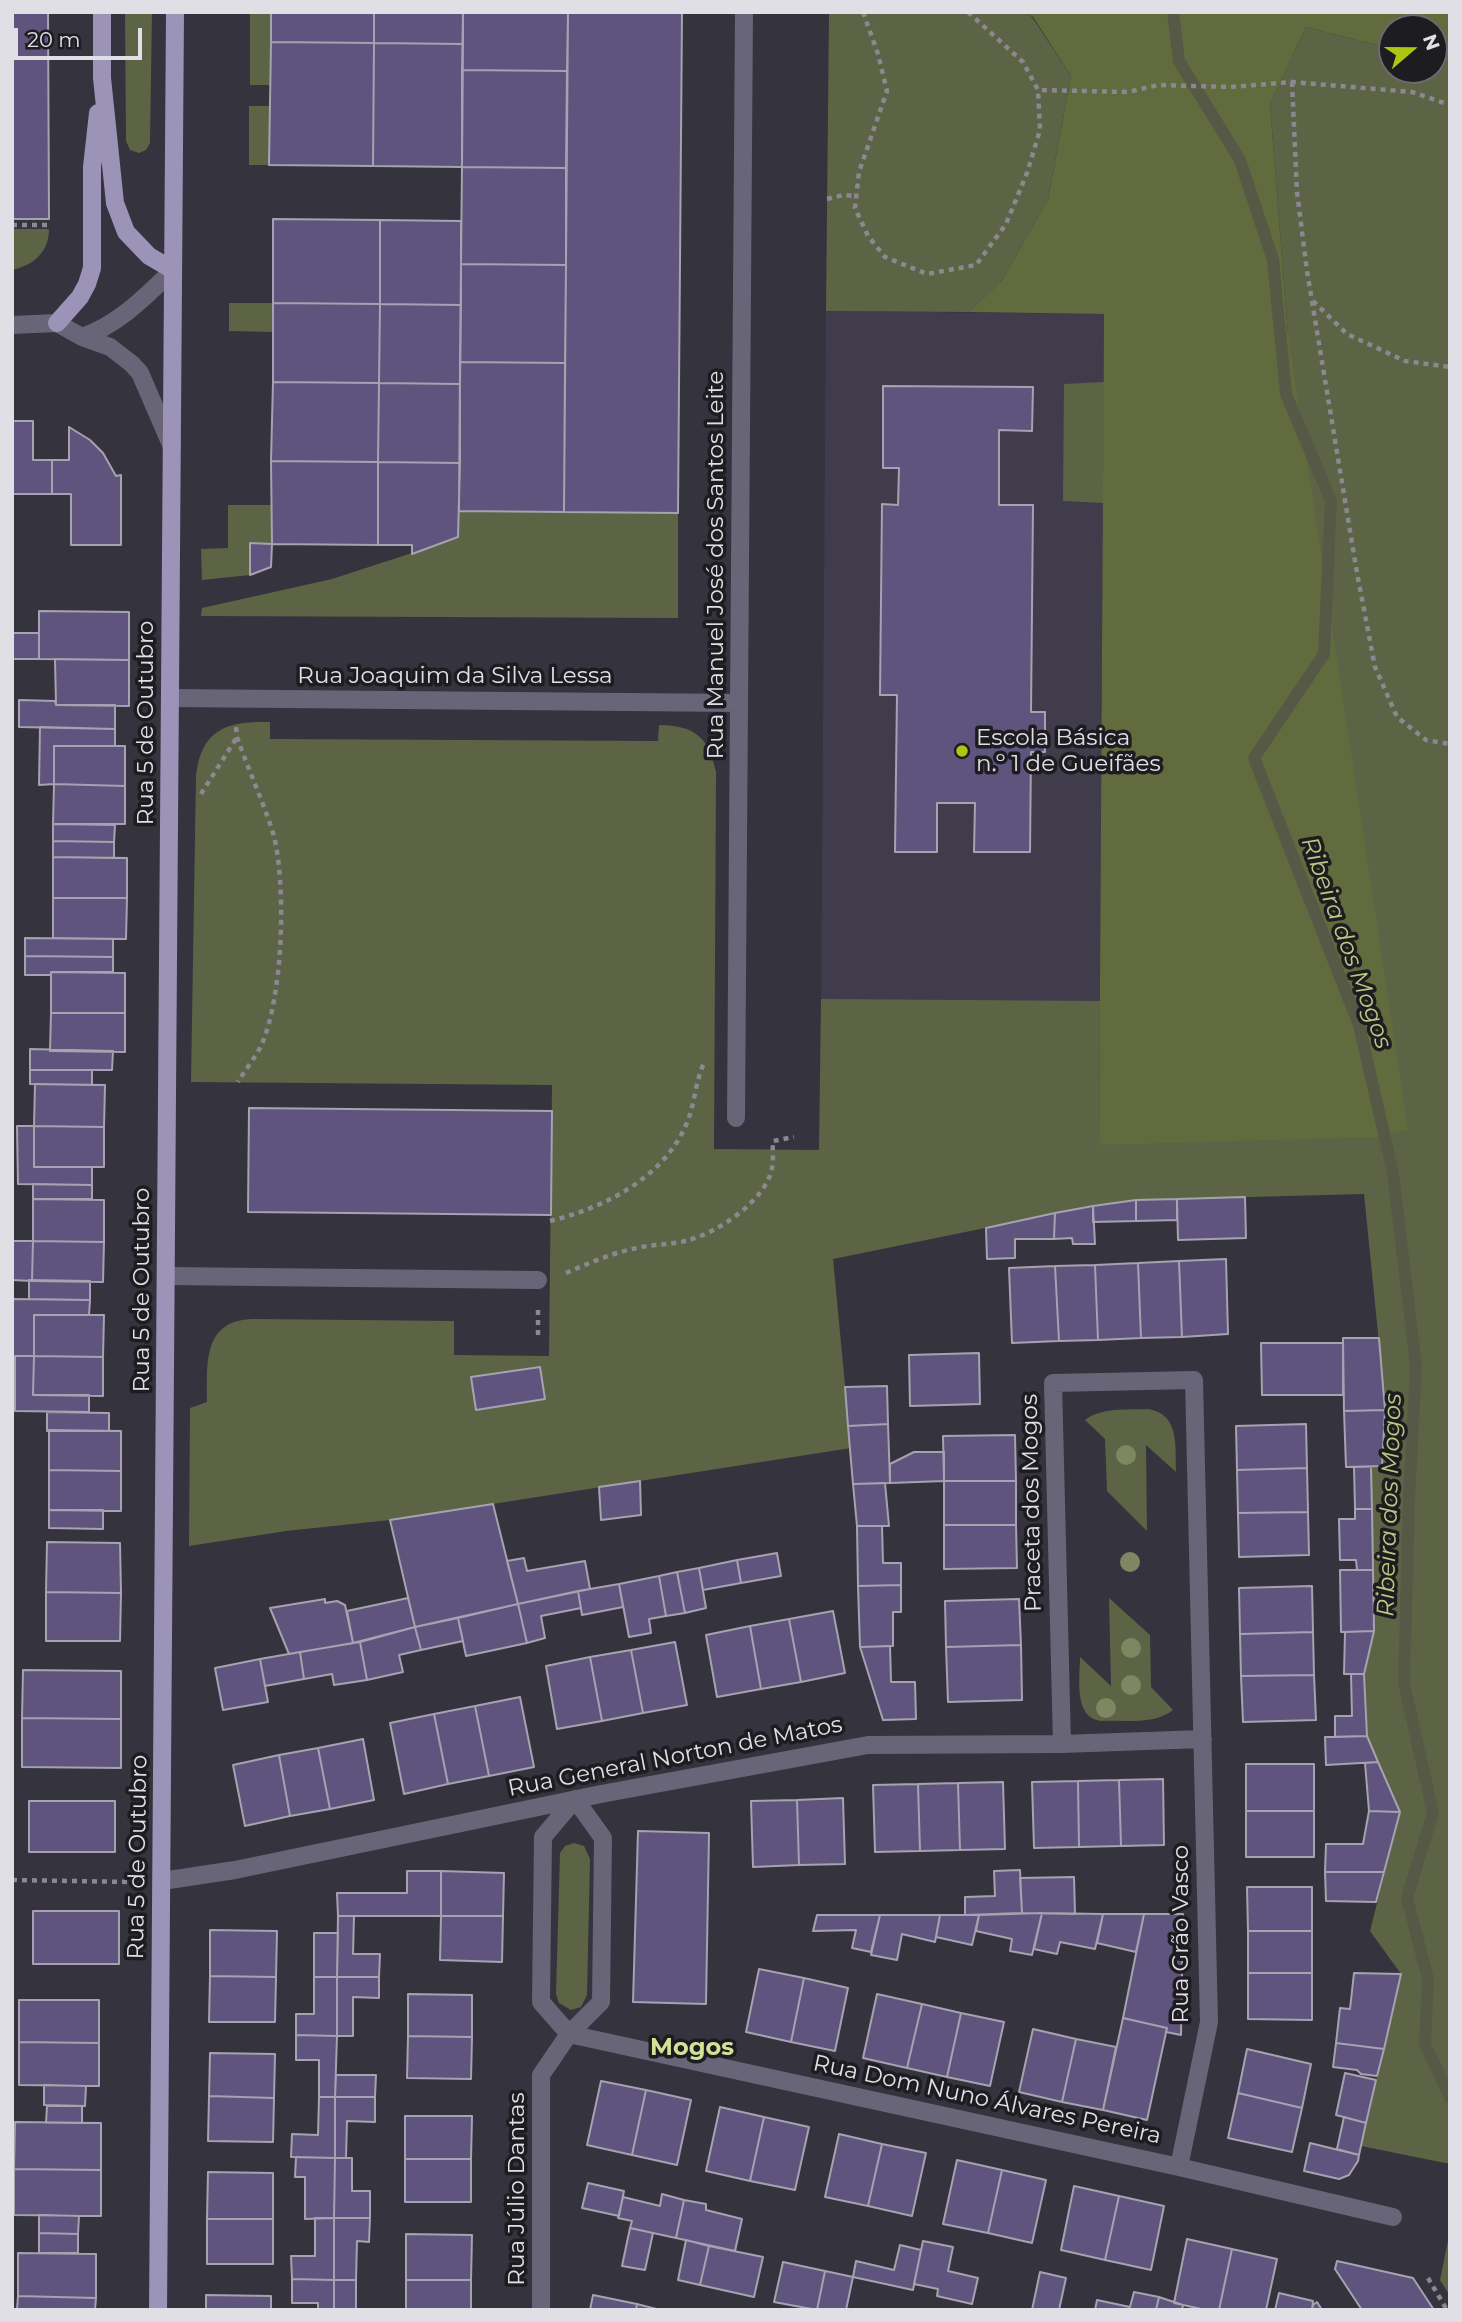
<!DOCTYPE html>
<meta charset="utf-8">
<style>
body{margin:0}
#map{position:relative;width:1462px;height:2322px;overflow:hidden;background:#35333d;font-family:Montserrat,sans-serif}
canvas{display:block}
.frame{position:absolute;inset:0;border:14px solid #e1dfe6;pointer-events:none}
.north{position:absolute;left:1378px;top:14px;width:70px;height:70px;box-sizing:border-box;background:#1d1c20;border:2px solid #6b6a6f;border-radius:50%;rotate:70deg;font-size:19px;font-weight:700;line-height:28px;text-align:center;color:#e1dfe6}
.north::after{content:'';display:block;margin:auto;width:24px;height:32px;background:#acc611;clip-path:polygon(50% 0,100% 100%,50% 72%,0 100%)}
.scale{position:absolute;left:14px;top:28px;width:128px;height:32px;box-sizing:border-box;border:4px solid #e1dfe6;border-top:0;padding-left:9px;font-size:21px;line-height:24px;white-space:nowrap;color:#e1dfe6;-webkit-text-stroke:5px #1d1c20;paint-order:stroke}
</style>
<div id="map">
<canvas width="1462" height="2322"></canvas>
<div class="frame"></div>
<div class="north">N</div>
<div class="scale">20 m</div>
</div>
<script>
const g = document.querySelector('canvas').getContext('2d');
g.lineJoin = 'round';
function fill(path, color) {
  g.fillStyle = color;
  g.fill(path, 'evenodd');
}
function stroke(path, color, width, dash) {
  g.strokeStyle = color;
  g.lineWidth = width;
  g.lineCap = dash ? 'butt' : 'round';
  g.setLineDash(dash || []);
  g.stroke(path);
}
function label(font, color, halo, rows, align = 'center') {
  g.font = font + ' Montserrat,sans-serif';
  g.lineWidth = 7;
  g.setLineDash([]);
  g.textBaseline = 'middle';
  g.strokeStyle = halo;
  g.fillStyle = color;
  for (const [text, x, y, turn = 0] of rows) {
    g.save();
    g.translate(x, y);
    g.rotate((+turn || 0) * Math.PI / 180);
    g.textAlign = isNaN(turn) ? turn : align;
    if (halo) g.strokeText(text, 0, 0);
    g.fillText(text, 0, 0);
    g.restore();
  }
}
fill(new Path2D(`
 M826 311 1104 314 1099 1145 820 1143Z`), '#403c4c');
fill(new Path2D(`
 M125 12H152L150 143 146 150 139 153 130 150 126 141Z
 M250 12H271L270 85H250Z
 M829 12H1025L1032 17 1071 76 1048 199 1002 280 969 312 826 311Z
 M1306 27 1392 49V70H1434V59L1450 63V2164L1361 2146 1401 1974 1370 1931 1400 1812 1367 1736 1364 1674 1374 1631 1371 1467 1382 1466 1385 1403 1364 1194 1136 1200 1093 1206 833 1259 851 1448 390 1520 286 1531 189 1546 190 1408 207 1402C207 1365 202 1320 253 1319L454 1321V1355L549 1356 552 1085 191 1082 196 775C202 728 228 721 270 722V739L658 741 659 725C695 726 708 736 716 772L714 1149 819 1150 821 999 1100 1001 1099 1145 1288 335 1270 104ZM539 1367 544 1399 476 1409 472 1377Z
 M249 106H270L269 165H249Z
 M49 229C49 252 34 265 12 270V229Z
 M229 303H273V332L229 331Z
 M1104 382 1103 503 1063 501 1064 384Z
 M228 505H272V544H251L250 575 202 580 201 549 228 548Z
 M459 511 678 513V618L201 616 202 608 332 579 458 538Z
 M1148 1409C1180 1414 1175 1446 1176 1472L1146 1445 1147 1531 1107 1491 1105 1439 1085 1420C1102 1407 1127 1410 1148 1409Z
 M1109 1598 1150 1635 1151 1687 1173 1710C1155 1725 1124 1720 1101 1721 1073 1718 1080 1677 1080 1657L1111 1686Z
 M574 1843 584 1846 590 1859 587 1995 581 2007 571 2010 559 2003 556 1994 560 1853 565 1846Z
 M1450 2231V2296L1440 2280Z`), '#5d6445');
fill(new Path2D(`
 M1025 12H1450V63L1434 59V28H1392V49L1306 27 1270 104 1288 335 1408 1130 1376 1137 1099 1145 1104 314 969 312 1002 280 1048 199 1071 76 1033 17Z`), '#616b3e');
stroke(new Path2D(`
 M1173 12 1179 61 1240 160 1273 260 1286 394 1331 501 1324 654 1254 758 1359 1025 1393 1173 1416 1366 1409 1500 1404 1683 1433 1813 1407 1898 1428 1979 1425 2044 1450 2097`), '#565946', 12);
const building = new Path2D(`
 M12 12H48L49 219H12Z
 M271 12H374V43L271 42Z
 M374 12H463V44L374 43Z
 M463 12H568L567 71 462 70Z
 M568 12H682L678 513 564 512Z
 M271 42 374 43 373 166 269 165Z
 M374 43 463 44 462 167 373 166Z
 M462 70 567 71 566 168 462 167Z
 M462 167 566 168V265L461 264Z
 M273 219 380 220V304L273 303Z
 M380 220 461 221V305L380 304Z
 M461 264 566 265 565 363 460 362Z
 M273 303 380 304 379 383 273 382Z
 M380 304 461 305 460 384 379 383Z
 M460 362 565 363 564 512 459 511Z
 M273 382 379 383 378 462 271 461Z
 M379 383 460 384V463L378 462Z
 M883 386 1033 387 1032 431 999 430V505H1033L1031 712H1045V752H1031L1030 852H974L975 803H937V852H895L897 695H880L882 504 898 505 899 468H883Z
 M12 421H33V460H52V494H12Z
 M69 427 90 440 103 453 116 476 121 475V545H71V494H52V460H69Z
 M271 461 378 462V545L272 544Z
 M378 462 460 463 458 537 412 554V545H378Z
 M250 543 272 544 271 567 250 575Z
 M39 611 129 612V660L39 659Z
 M12 633H39V659H12Z
 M55 659 129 660V706L56 705Z
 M19 700 55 701 56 705H115V729L19 727Z
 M40 727 115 729V746H54V784L39 785Z
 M54 746H125V786L54 784Z
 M54 784 125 786V824H53Z
 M53 824 115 825 114 842 53 841Z
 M53 841 114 842V858L53 857Z
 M53 857 127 858V898H53Z
 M53 898H127L126 939 53 938Z
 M25 938 113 939V957L25 956Z
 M25 956 113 957V972H51V975H25Z
 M51 972 125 973V1013H51Z
 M51 1013H125V1052L50 1051Z
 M30 1049 113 1051 112 1070H30Z
 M30 1070H92V1085L30 1084Z
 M35 1084 105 1085 104 1127 34 1126Z
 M249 1108 552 1111 551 1215 248 1212Z
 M17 1126H34V1167H92V1185L18 1184Z
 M34 1126 104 1127V1167H34Z
 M33 1184 92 1185V1199H33Z
 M1245 1197 1246 1238 1178 1240 1177 1199Z
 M33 1199 104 1200V1242L33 1241Z
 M1177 1199V1220L1136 1221V1200Z
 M1136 1200V1221L1093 1222V1206Z
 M1093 1206 1095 1244H1073L1072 1238 1054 1239 1055 1213Z
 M1055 1213 1054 1239H1015V1258L987 1259 986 1228Z
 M12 1241H33L32 1281 12 1280Z
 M33 1241 104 1242 103 1282 32 1281Z
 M1226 1259 1228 1334 1182 1337 1179 1261Z
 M1179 1261 1182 1337 1141 1338 1138 1263Z
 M1138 1263 1141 1338 1098 1340 1095 1265Z
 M1095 1265 1098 1340 1059 1341 1055 1266Z
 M1055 1266 1059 1341 1012 1343 1009 1268Z
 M29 1280 90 1281V1300L29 1299Z
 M12 1299 90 1300 89 1315H34V1356H12Z
 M34 1315H104L103 1357 34 1356Z
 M1343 1338H1379L1385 1410 1344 1411Z
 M1261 1343H1343V1395H1262Z
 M979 1353 980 1404 910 1406 909 1355Z
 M15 1356H34L33 1395H89V1412L15 1411Z
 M34 1356 103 1357V1396L33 1395Z
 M540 1367 545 1399 476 1410 471 1377Z
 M887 1386 888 1424 848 1426 845 1387Z
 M1385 1410 1382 1466 1346 1467 1344 1411Z
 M47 1412 109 1413V1431H47Z
 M888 1424 890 1483 853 1484 848 1426Z
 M1306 1424 1307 1468 1237 1470 1236 1426Z
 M49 1430 121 1431V1471L49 1470Z
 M1015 1435 1016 1481H944L943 1436Z
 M914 1452H944V1481L890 1483V1464Z
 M1354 1467H1371L1372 1509H1355Z
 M1307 1468 1308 1512 1238 1513 1237 1470Z
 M49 1470 121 1471V1511L49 1510Z
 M640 1481 641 1515 601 1520 599 1487Z
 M944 1481H1016V1525H944Z
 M885 1483 889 1526H857L853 1484Z
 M493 1504 518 1604 415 1627 390 1520Z
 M1355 1509H1372L1373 1570H1357L1356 1560H1340L1339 1519H1355Z
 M49 1510H103V1529L49 1528Z
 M1308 1512 1309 1555 1239 1557 1238 1513Z
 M944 1525H1016L1017 1568 944 1569Z
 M857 1526H882L883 1563H901V1585L858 1586Z
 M47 1542 120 1543 121 1593 46 1592Z
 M777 1553 781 1576 741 1583 737 1560Z
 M524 1558 527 1571 585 1561 590 1589 518 1604 507 1561Z
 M737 1560 741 1583 703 1590 699 1568Z
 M699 1568 706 1608 685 1613 677 1572Z
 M1340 1570H1373L1374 1631 1341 1632Z
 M677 1572 685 1613 666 1616 659 1576Z
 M659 1576 666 1616 649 1619 651 1633 629 1637 619 1584Z
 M619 1584 623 1607 582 1615 578 1591Z
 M901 1585V1612H893V1646L860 1647 858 1586Z
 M1312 1586 1313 1632 1240 1634 1239 1588Z
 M578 1591 581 1608 541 1616 545 1638 527 1643 518 1604Z
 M46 1592 121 1593 120 1641H46Z
 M408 1598 415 1627 353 1643 347 1611Z
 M325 1599V1603L337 1601 345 1605 353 1643 289 1654 270 1608Z
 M1019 1599 1021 1645 946 1647 945 1601Z
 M518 1604 527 1643 466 1656 458 1618Z
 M833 1611 845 1673 801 1682 789 1619Z
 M458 1618 463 1641 421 1650 415 1627Z
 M789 1619 801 1682 761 1689 750 1626Z
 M750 1626 761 1689 717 1697 706 1635Z
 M415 1627 421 1650 399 1655 403 1672 367 1680 360 1642Z
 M1374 1631 1364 1674H1344L1345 1632Z
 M1313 1632 1314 1675 1241 1676 1240 1634Z
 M360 1642 367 1680 334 1685 332 1674 304 1679 300 1652Z
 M675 1642 687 1705 643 1713 631 1650Z
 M1021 1645 1022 1700 948 1702 946 1647Z
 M890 1646 891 1682H915L916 1719 883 1720 860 1647Z
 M631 1650 643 1713 602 1721 590 1657Z
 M300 1652 304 1679 265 1686 260 1659Z
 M590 1657 602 1721 557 1729 546 1666Z
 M260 1659 268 1702 223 1710 215 1668Z
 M23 1670 121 1671V1719L22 1718Z
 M1351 1674H1364L1367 1736 1335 1737V1716H1352Z
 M1314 1675 1316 1720 1243 1722 1241 1676Z
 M520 1697 534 1767 489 1776 475 1706Z
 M475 1706 489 1776 448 1784 434 1714Z
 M434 1714 448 1784 404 1794 390 1723Z
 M22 1718 121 1719V1768L22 1767Z
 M1367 1736 1378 1762 1326 1765 1325 1737Z
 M363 1739 374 1800 330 1809 318 1748Z
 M318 1748 330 1809 290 1816 279 1755Z
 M279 1755 290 1816 245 1826 233 1765Z
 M1378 1762 1400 1812 1369 1811 1365 1763Z
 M1246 1764H1314V1811H1246Z
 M1163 1779 1164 1845 1121 1846 1119 1780Z
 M1119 1780 1121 1846 1079 1847 1078 1781Z
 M1078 1781 1079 1847 1034 1848 1032 1782Z
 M1003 1782 1005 1849 960 1850 958 1783Z
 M958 1783 960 1850 920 1851 918 1784Z
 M918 1784 920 1851 875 1852 873 1785Z
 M843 1798 845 1864 799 1865 797 1800Z
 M797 1800 799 1865 753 1867 751 1801Z
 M29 1801H115V1852H29Z
 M1246 1811H1314V1857H1246Z
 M1369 1811 1400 1812 1384 1872H1325L1326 1844H1363Z
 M638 1831 709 1833 706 2004 633 2002Z
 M1020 1870 1022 1913 965 1915V1897L995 1896 994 1871Z
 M407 1871H441V1916H338L337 1893H407Z
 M441 1871 504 1873 503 1916H441Z
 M1325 1872H1384L1376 1902 1326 1901Z
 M1074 1877 1075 1914 1022 1913 1020 1878Z
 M1247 1887H1312V1931H1248Z
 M33 1911H119V1964H33Z
 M1042 1913 1032 1955 1010 1951 1012 1939 976 1931 979 1915Z
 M1042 1913 1103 1914 1095 1949 1060 1942 1057 1954 1034 1949Z
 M1103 1914H1144L1136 1952 1097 1943Z
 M1144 1914H1183L1181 2035 1166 2032 1167 2028 1123 2018Z
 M817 1915H880L871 1952 852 1948 856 1930 813 1931Z
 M880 1915H940L935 1942 902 1934 897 1960 871 1955Z
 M940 1915H979L972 1945 936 1937Z
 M338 1916H354L353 1954H380L379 1977H337Z
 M441 1916H503L502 1962 440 1960Z
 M210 1930 277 1931 276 1977 210 1976Z
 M1248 1931H1312V1973H1248Z
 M314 1933H338L337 1977H314Z
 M759 1969 804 1978 791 2042 746 2032Z
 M1248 1973H1312V2020L1248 2019Z
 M1354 1973 1401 1974 1384 2049 1336 2043 1340 2008 1350 2009Z
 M210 1976 276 1977 275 2022H209Z
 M314 1977H337V2036L296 2035V2014H314Z
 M337 1977H379V1998L353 1997V2036H337Z
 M804 1978 848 1988 835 2051 791 2042Z
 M408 1994 472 1995V2037L408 2036Z
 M877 1994 922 2004 907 2068 863 2058Z
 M19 2000H99V2043L19 2042Z
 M922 2004 961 2013 947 2077 907 2068Z
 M961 2013 1004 2022 990 2086 947 2077Z
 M1123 2018 1167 2028 1147 2120 1103 2110Z
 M1033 2029 1076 2039 1062 2102 1019 2092Z
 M296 2035 337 2036 335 2097H319V2060H296Z
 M408 2036 472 2037 471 2079 407 2078Z
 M1076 2039 1116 2047 1103 2110 1062 2102Z
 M19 2042 99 2043V2086L19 2085Z
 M1336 2043 1384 2049 1377 2076 1361 2074 1357 2070 1333 2067Z
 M1247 2049 1311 2064 1302 2108 1238 2093Z
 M210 2053 275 2054 274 2098 209 2096Z
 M1345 2073 1376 2080 1366 2123 1336 2115Z
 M336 2075H376L375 2097H335Z
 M601 2081 646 2090 632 2155 587 2145Z
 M44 2085 86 2086 85 2106 44 2105Z
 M646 2090 691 2100 677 2165 632 2155Z
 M1238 2093 1302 2108 1292 2152 1228 2138Z
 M209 2096 274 2098 273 2142 208 2141Z
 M319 2097H335V2158L291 2157 292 2134 318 2135Z
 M335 2097H375V2122L347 2121 346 2158H335Z
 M47 2106H82V2123H46Z
 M720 2107 764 2117 750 2181 706 2171Z
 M405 2116H472L471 2159H405Z
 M764 2117 809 2127 795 2190 750 2181Z
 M1344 2117 1366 2123 1359 2155 1337 2149Z
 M15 2122 101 2123V2170L14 2169Z
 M839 2134 882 2144 868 2206 825 2197Z
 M1310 2143 1359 2155 1358 2161 1349 2175 1339 2179 1304 2171Z
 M882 2144 926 2153 912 2216 868 2206Z
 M296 2157 335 2158 334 2218 305 2219V2177H295Z
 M335 2158H352V2191H370V2218H334Z
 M405 2159H471V2202H405Z
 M957 2160 1002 2170 988 2233 943 2224Z
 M14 2169 101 2170V2216L14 2215Z
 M1002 2170 1046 2180 1032 2243 988 2233Z
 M208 2172 273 2173V2219H207Z
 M588 2183 624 2191 619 2216 582 2208Z
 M1074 2186 1119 2196 1105 2260 1061 2250Z
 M662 2194 684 2200 676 2238 630 2228 632 2221 618 2218 623 2197 660 2206Z
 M1119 2196 1164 2206 1151 2270 1105 2260Z
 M684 2200 706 2204V2210L742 2219 735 2251 676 2238Z
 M39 2215 79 2216 78 2234 39 2233Z
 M315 2218H334V2280L292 2279 291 2256H315Z
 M334 2218H370L369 2242 357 2241 356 2280H334Z
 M207 2219H273V2264H207Z
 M630 2228 653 2233 645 2270 622 2266Z
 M39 2233 78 2234V2253H39Z
 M406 2234 472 2235 471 2280H406Z
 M1187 2239 1232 2249 1219 2310H1206L1174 2303Z
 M686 2240 709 2246 700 2285 678 2280Z
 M923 2241 953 2247 948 2271 978 2278 972 2304 937 2296 938 2289 914 2284Z
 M900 2245 921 2250 913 2290 853 2277 856 2261 894 2270Z
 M709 2246 763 2257 754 2297 700 2285Z
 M1232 2249 1277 2259 1266 2310H1219Z
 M18 2253 96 2254V2298L18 2296Z
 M1337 2261 1413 2278 1434 2310H1362L1335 2269Z
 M783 2262 825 2271 817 2310 774 2302Z
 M825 2271 853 2277 846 2310H817Z
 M1040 2272 1066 2278 1059 2310H1032Z
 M292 2279 334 2280V2310H318V2303H292Z
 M334 2280H356V2310H334Z
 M406 2280H471V2310H406Z
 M1134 2292 1159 2297 1156 2310H1095L1097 2300 1130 2307Z
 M1279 2293 1313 2301 1312 2310H1275Z
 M206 2295 271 2296V2310H206Z
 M593 2295 637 2304 636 2310H590Z
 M18 2296 96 2298 95 2310H17Z
 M1159 2297 1183 2305 1182 2310H1156Z
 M1317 2302 1322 2310H1312L1313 2305Z
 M637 2304 660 2310H636Z`);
fill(building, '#5e547d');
stroke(building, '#a5a3af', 2);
stroke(new Path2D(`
 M863 12 878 54 887 91 859 172 855 208 868 236 885 257 927 274 976 265 1006 224 1027 173 1040 130 1038 90
 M968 12 1023 62 1038 90 1128 92 1158 85 1231 87 1292 82 1412 92 1450 105
 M1292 82 1297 192 1307 271 1357 573 1375 667 1397 717 1426 740 1450 744
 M827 199 843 195 856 196
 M12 225H49
 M1313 301 1347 334 1405 361 1450 367
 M236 727 237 737C248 769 263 801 273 833 287 883 283 998 261 1046 255 1058 245 1070 238 1082
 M201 794 237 737
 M550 1221C604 1208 663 1178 686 1125 695 1105 695 1082 704 1063
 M566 1273C589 1263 612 1253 637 1248 653 1244 669 1245 685 1241 716 1234 766 1201 772 1168 774 1160 772 1150 773 1141L794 1137
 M538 1310V1337
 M12 1880 130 1882
 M1428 2278 1447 2310`), '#8a8890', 4.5, [5, 5]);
stroke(new Path2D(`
 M12 325 57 323 82 337 110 347 132 364 140 373 172 447
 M82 337C119 324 145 297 173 270
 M170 698 739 703
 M736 1118 744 12
 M166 1276 538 1280
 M1062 1744 1053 1383 1194 1380 1209 2022 1179 2167
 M162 1881 235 1870 601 1794 868 1745 1062 1744 1203 1739
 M569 2034 1179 2167 1393 2217
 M541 2310V2075L569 2034 601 2002 603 1838 575 1799 543 1837 541 2002 569 2034`), '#696578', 18);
stroke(new Path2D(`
 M102 12V78L115 203 126 232 149 256 173 270
 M57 323 80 297 87 284 92 268V167L98 113
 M158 2310 175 12`), '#9c93b9', 18);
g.fillStyle = '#7e8662';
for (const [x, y] of [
 [1126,1455],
 [1130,1562],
 [1131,1648],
 [1131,1685],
 [1106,1708]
]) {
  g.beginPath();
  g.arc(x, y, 10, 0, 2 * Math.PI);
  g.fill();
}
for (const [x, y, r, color] of [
 [962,751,7,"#acc611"]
]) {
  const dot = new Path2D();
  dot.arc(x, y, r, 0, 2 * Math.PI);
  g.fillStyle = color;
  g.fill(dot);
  stroke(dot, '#1d1c20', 2.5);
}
label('23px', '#e1dfe6', '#1d1c20', [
 ["Rua Manuel José dos Santos Leite",716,565,-90],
 ["Rua Joaquim da Silva Lessa",455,676],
 ["Rua 5 de Outubro",146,723,-90],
 ["Rua 5 de Outubro",142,1290,-90],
 ["Praceta dos Mogos",1032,1503,-91],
 ["Rua General Norton de Matos",675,1757,-11],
 ["Rua 5 de Outubro",138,1857,-89],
 ["Rua Grão Vasco",1181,1934,-90],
 ["Rua Dom Nuno Álvares Pereira",987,2100,12],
 ["Rua Júlio Dantas",517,2189,-90]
]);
label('23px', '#e1dfe6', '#1d1c20', [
 ["Escola Básica",976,738],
 ["n.º 1 de Gueifães",976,764]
], 'left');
label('italic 24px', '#b9c981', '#1d1c20', [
 ["Ribeira dos Mogos",1346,943,70],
 ["Ribeira dos Mogos",1390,1505,-88]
]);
label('bold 24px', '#d2e397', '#1d1c20', [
 ["Mogos",692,2048]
]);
</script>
